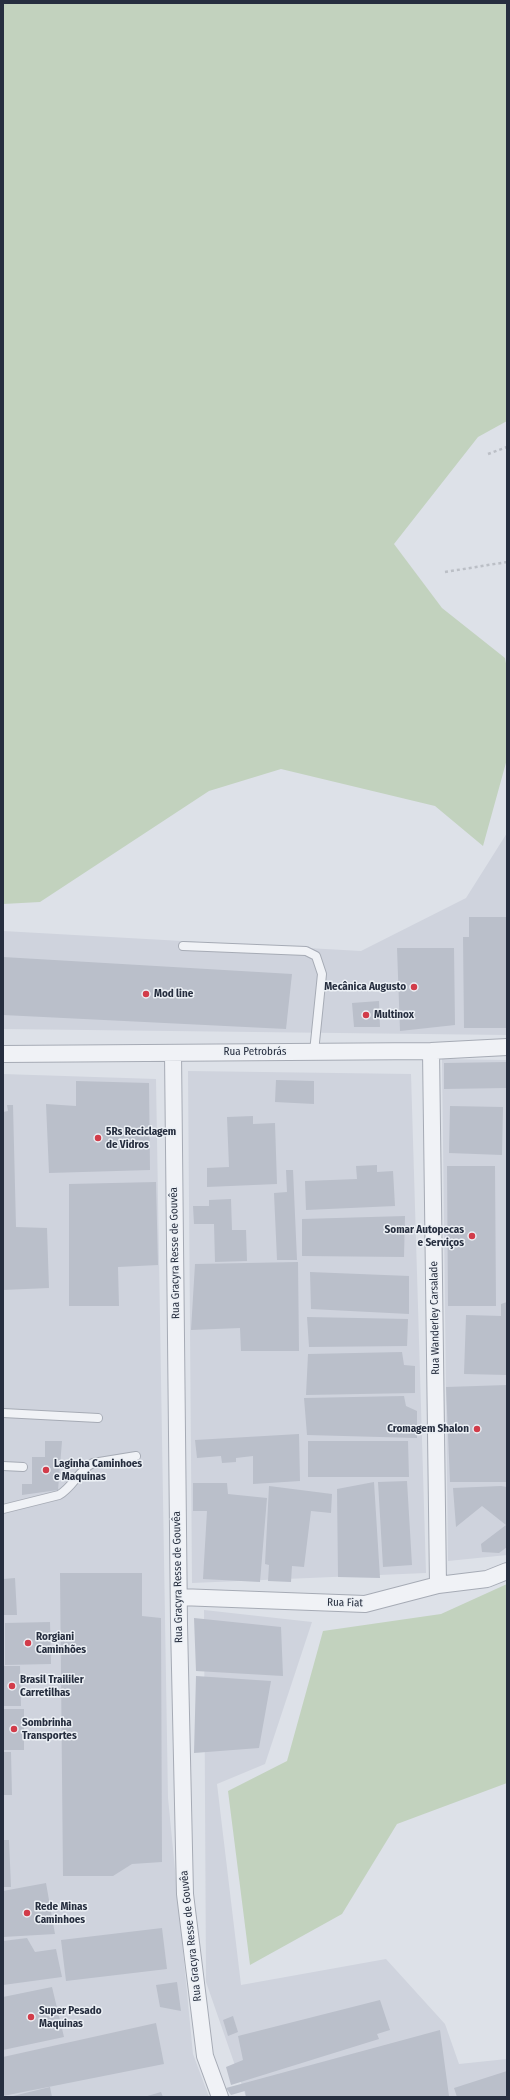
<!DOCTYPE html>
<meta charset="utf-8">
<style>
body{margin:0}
#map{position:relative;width:510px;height:2100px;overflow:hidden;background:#dde1e8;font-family:"Fira Sans Condensed",sans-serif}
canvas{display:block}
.frame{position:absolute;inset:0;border:4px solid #262e3f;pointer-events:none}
</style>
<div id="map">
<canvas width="510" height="2100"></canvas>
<div class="frame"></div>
</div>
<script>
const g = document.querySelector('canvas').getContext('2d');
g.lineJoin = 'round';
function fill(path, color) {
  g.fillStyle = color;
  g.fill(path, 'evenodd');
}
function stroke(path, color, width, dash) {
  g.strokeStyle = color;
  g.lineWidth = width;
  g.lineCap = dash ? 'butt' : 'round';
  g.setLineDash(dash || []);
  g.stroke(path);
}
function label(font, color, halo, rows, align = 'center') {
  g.font = font + ' "Fira Sans Condensed",sans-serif';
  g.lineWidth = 3;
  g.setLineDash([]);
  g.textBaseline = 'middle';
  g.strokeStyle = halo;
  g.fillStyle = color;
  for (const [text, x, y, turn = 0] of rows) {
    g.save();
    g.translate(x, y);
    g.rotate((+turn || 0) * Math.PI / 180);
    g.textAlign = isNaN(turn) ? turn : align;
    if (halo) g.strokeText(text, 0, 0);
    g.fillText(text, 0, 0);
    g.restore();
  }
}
fill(new Path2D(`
 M507 833V1035L3 1029V931L361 951 466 898Z
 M442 1059 507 1060V1555L448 1561Z
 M188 1071 411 1074 426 1573 192 1583Z
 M3 1074 156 1079 168 1798 193 2054 209 2097H3Z
 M204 1610 312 1622 265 1764 217 1784 241 1985 386 1959 445 2024 459 2064 507 2059V2097H246L206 1982Z`), '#cfd3dd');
fill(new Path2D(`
 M3 3H507V421L478 437 394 544 442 608 505 658 507 669V759L483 846 435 806 281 769 209 791 40 902 3 904Z
 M507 1584V1783L397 1824 342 1914 250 1965 228 1791 287 1761 323 1631 441 1614Z`), '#c2d2be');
fill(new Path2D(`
 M469 917H507V1028H464L463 937H469Z
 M397 948H454L455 1025 400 1031Z
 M3 957 292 974 286 1029 3 1015Z
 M379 1001 380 1027H354L352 1003Z
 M507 1062V1088L444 1089V1063Z
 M276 1080 314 1081V1104L275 1102Z
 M76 1081 149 1083 150 1170 49 1173 46 1104 76 1106Z
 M7 1105H13L16 1227 47 1228 49 1288 3 1290V1112L8 1111Z
 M450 1106 503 1107 502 1155 449 1153Z
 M253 1116V1124L275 1123 277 1184 207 1187V1168L229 1167 227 1117Z
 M377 1165V1172L393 1171 395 1206 306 1210 305 1181 357 1179 356 1166Z
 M447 1166H495L496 1306H448Z
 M286 1170H293L297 1260H277L274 1193 287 1192Z
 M156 1182 158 1265 118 1267 119 1306H69V1184Z
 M231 1199 232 1230H246L247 1261 215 1262 214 1224H194L193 1206H209V1200Z
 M405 1216 404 1257 302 1256V1219Z
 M298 1262 299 1351H241L240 1328 191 1330 195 1264Z
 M310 1272 409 1276V1314L311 1309Z
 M507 1302V1375L464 1374 466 1315 501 1316V1304Z
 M307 1317 408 1319 407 1346 309 1347Z
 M402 1352 404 1365 415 1366V1393L306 1395 308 1354Z
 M507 1385 506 1482H450L446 1387Z
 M404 1396 406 1406 417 1411V1438L307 1435 304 1398Z
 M299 1434 300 1481 253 1484V1456L236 1458V1462L222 1463 221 1456 197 1458 195 1440Z
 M45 1441H62L58 1490 22 1495V1484H32V1457H45Z
 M308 1441H408L409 1477H308Z
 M407 1481 412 1565 383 1567 378 1482Z
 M374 1482 380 1578 338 1577 337 1489Z
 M193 1483H227L228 1494 267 1498 260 1582 203 1579 207 1511H193Z
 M269 1486 332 1494 331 1513 311 1511 304 1567 292 1566 291 1582 268 1581 269 1565 265 1564Z
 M501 1486 507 1487V1547L499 1553 482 1552 481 1544 506 1525 482 1506 456 1527 453 1488Z
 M60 1573H142V1616L161 1618 162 1862 132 1864 113 1876H63Z
 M15 1578 17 1615H3V1579Z
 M194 1618 281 1627 283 1676 196 1671Z
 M50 1622 51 1664 5 1665V1623Z
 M3 1666H20L21 1706H3Z
 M196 1676 271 1681 259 1748 194 1753Z
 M3 1709H24V1750H3Z
 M3 1752H11L12 1795H3Z
 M3 1840H9L11 1887H3Z
 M46 1883 55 1934 3 1937V1891Z
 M162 1928 167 1969 66 1981 61 1940Z
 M27 1938 35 1952 56 1949 62 1977 3 1985V1941Z
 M177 1982 181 2011 160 2007 156 1985Z
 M52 1987 64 2037 3 2050V1997Z
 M380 2000 390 2030 377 2034 379 2039 231 2085 226 2067 243 2060 238 2036Z
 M233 2016 238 2032 228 2036 223 2020Z
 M156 2023 164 2064 3 2096V2057Z
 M440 2030 449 2096 445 2097H246L245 2091 231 2095 226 2088Z
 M507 2071V2097H457L454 2088Z
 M50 2087 52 2097H13V2096Z
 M161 2092 163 2097H144Z`), '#babfca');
const service = new Path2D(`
 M183 946 306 951 316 956 322 974 314 1052
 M3 1413 98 1418
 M3 1466 23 1467
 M3 1509 59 1495C73 1487 79 1470 93 1463L136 1456`);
const minor = new Path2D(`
 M431 1051 438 1585
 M173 1053 179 1624 185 1894 205 2056 220 2097
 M3 1054 431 1051 507 1047
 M179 1597 365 1604 438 1585 487 1579 507 1571`);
stroke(service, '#a6abb5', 10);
stroke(minor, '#a6abb5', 18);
stroke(new Path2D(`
 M488 454 507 447
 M445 572 507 562`), '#bbbfc6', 2.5, [3, 3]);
stroke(service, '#f0f2f6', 8);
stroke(minor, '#f0f2f6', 16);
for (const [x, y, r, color] of [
 [414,987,4,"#d23c4a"],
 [146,994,4,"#d23c4a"],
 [366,1015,4,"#d23c4a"],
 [98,1138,4,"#d23c4a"],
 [472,1236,4,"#d23c4a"],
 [477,1429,4,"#d23c4a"],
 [46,1470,4,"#d23c4a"],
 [28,1643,4,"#d23c4a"],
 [12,1686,4,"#d23c4a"],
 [14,1729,4,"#d23c4a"],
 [27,1913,4,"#d23c4a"],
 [31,2017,4,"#d23c4a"]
]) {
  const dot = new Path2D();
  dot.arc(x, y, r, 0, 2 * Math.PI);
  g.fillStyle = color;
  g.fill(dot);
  stroke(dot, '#ecf0f5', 1.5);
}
label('bold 11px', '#262e3f', '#ecf0f5', [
 ["Mecânica Augusto",406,987,"right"],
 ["Mod line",154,994],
 ["Multinox",374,1015],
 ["5Rs Reciclagem",106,1132],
 ["de Vidros",106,1145],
 ["Somar Autopecas",464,1230,"right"],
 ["e Serviços",464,1243,"right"],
 ["Cromagem Shalon",469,1429,"right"],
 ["Laginha Caminhoes",54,1464],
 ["e Maquinas",54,1477],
 ["Rorgiani",36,1637],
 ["Caminhões",36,1650],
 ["Brasil Traililer",20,1680],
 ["Carretilhas",20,1693],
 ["Sombrinha",22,1723],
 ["Transportes",22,1736],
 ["Rede Minas",35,1907],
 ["Caminhoes",35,1920],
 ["Super Pesado",39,2011],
 ["Maquinas",39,2024]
], 'left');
label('11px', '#262e3f', '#ecf0f5', [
 ["Rua Petrobrás",255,1052],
 ["Rua Gracyra Resse de Gouvêa",175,1253,-91],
 ["Rua Wanderley Carsalade",435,1318,-91],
 ["Rua Gracyra Resse de Gouvêa",178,1577,-91],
 ["Rua Fiat",345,1603,1],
 ["Rua Gracyra Resse de Gouvêa",191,1936,-96]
]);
</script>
